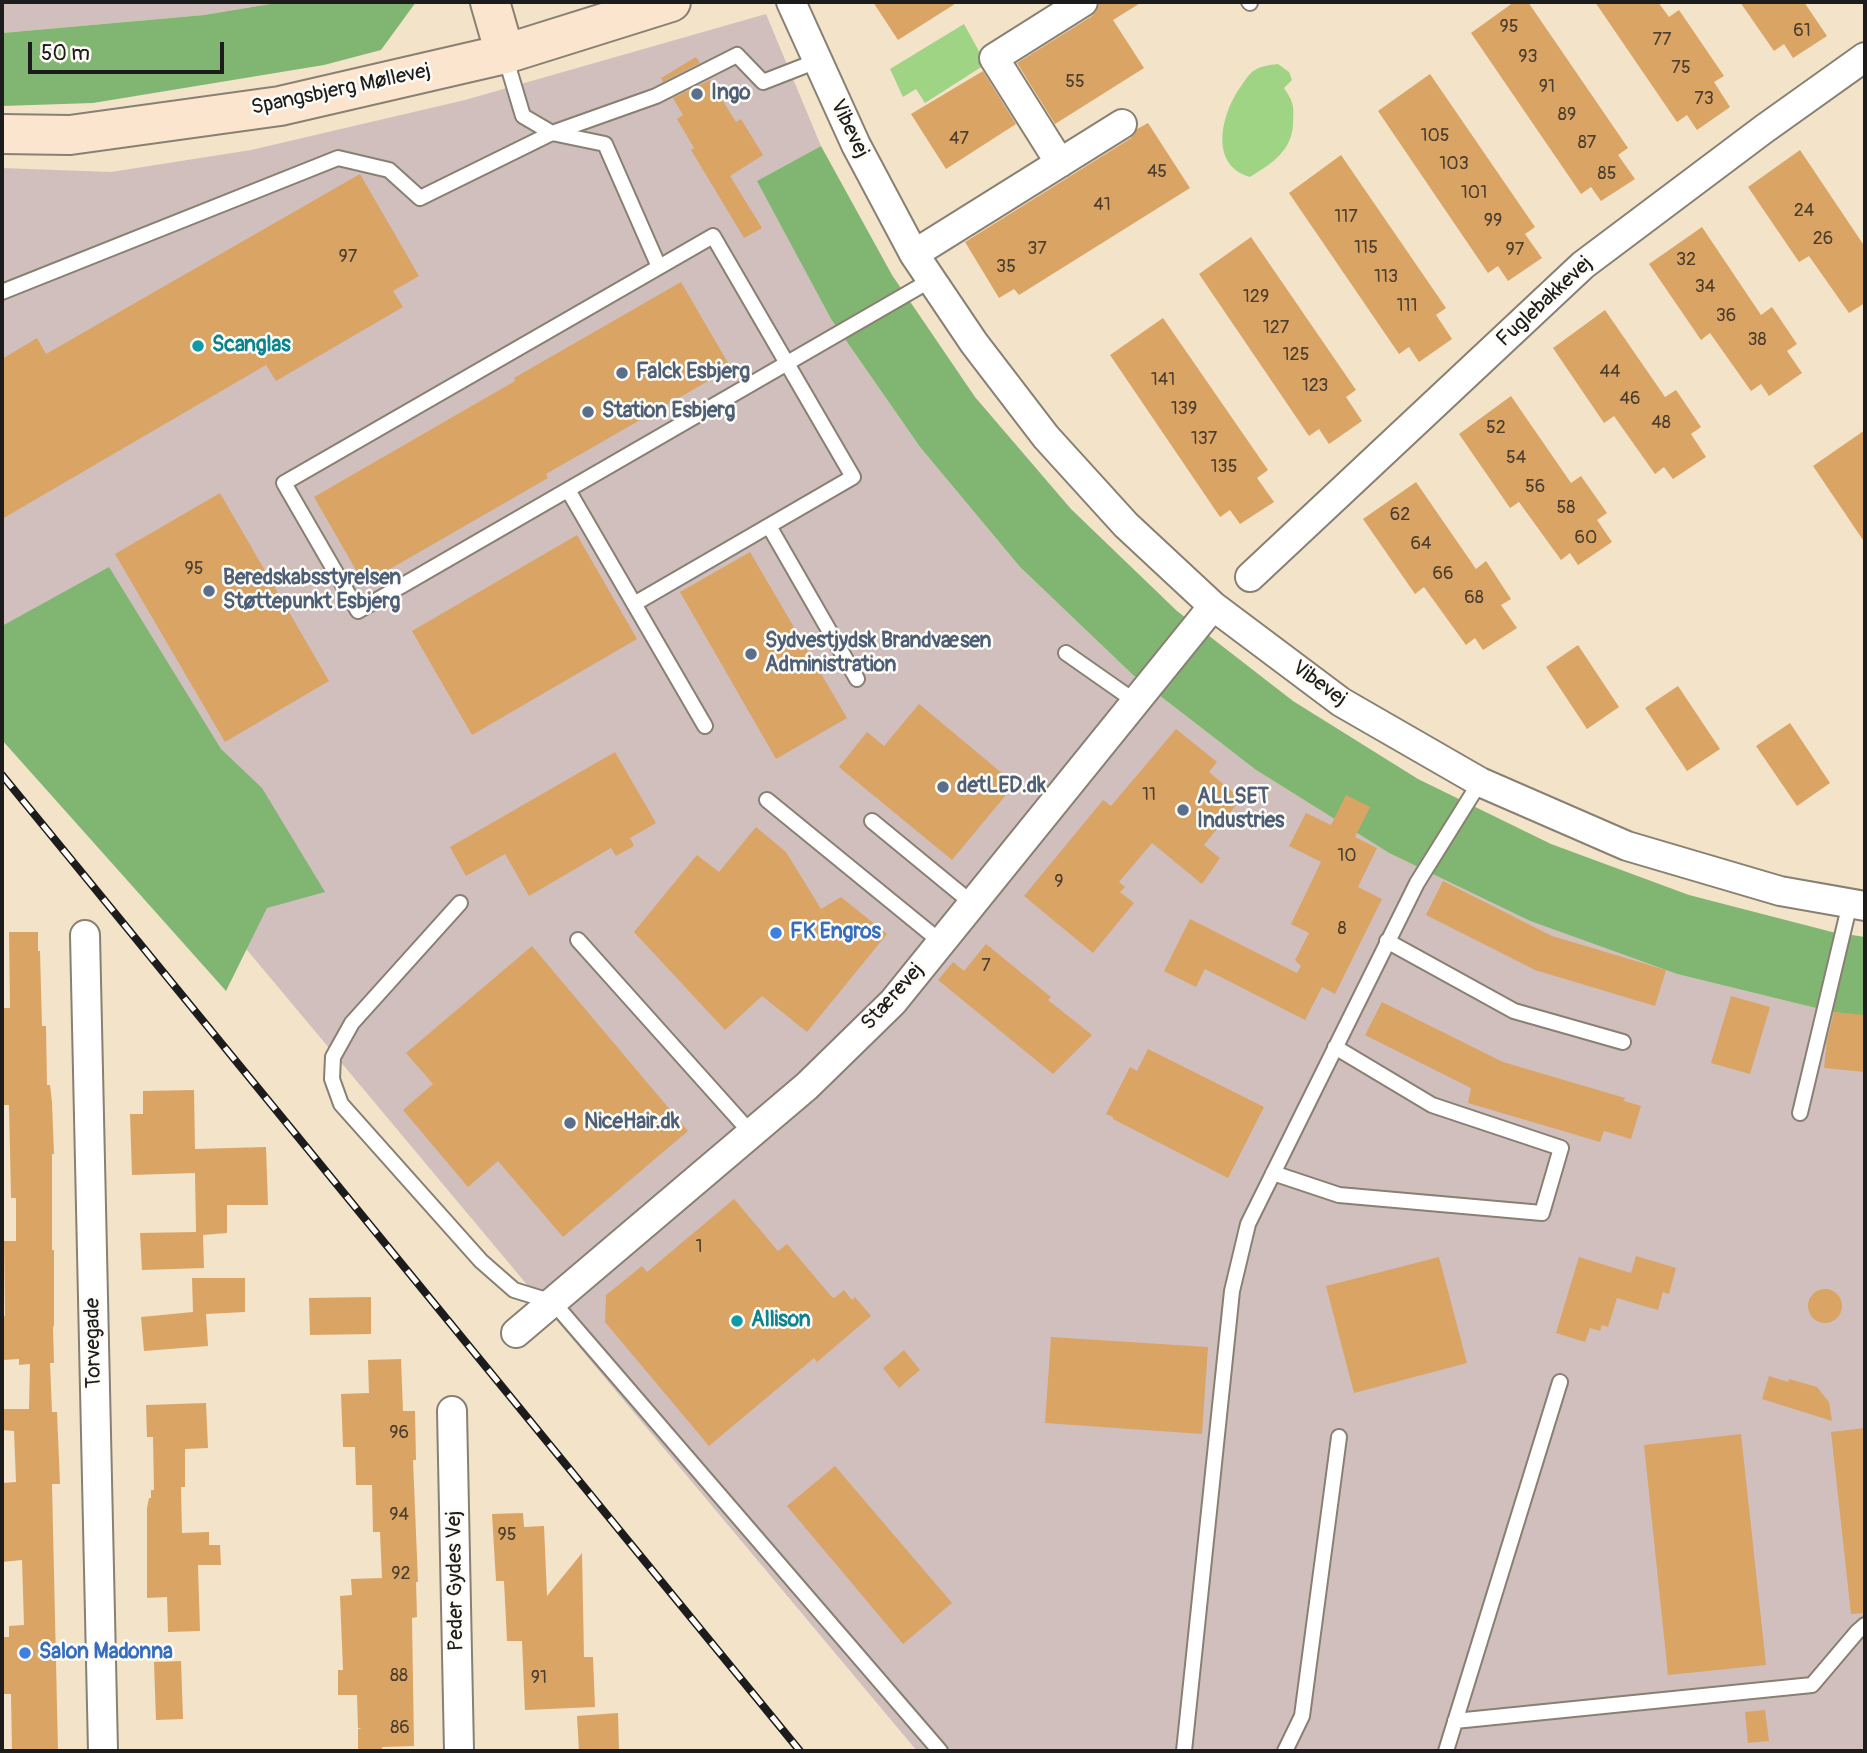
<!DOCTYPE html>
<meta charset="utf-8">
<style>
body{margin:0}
#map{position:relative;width:1867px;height:1753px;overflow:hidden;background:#f3e3c9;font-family:Pangolin,sans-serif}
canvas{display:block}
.frame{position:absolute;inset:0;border:4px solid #1c1c1c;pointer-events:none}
.scale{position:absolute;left:28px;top:42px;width:196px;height:32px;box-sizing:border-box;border:4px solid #1c1c1c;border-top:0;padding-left:9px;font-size:21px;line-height:24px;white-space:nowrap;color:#1c1c1c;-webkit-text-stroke:5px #fdfcf7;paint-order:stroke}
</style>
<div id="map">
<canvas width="1867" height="1753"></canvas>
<div class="frame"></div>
<div class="scale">50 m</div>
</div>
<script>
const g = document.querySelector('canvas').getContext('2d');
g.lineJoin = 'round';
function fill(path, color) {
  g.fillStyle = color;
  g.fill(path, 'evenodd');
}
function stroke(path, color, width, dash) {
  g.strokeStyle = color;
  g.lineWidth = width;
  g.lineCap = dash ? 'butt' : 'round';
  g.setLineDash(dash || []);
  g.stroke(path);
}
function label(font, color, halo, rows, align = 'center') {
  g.font = font + ' Pangolin,sans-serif';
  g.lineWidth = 5;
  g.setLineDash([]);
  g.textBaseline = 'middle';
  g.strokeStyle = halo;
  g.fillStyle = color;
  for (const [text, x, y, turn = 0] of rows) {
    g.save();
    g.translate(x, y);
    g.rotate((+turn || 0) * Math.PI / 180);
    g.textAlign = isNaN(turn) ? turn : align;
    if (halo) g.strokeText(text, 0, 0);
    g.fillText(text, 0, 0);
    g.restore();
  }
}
fill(new Path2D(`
 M2 2H282L204 15 2 33Z
 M766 14 821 146 758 181 831 319 920 447 1020 567 1133 675 1256 770 1389 853 1530 921 1677 974 1828 1011 1865 1017V1751H917L2 657V168L111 172 251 150 465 100Z`), '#d1bfbe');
fill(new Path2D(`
 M964 24 986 64 925 103 916 89 903 97 890 69Z
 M1278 64 1289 72 1292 80 1284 88C1294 103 1294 106 1293 124 1292 151 1271 164 1250 177 1209 165 1221 116 1239 89 1243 84 1247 76 1252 72 1260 66 1269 65 1278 64Z`), '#a0d485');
fill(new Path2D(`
 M282 2H416L381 50 324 65 93 103 2 106V33L204 15Z
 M821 146 892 275 975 397 1071 509 1177 611 1293 701 1418 779 1551 844 1689 895 1832 932 1865 937V1017L1828 1011 1677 974 1530 921 1389 853 1256 770 1133 675 1020 567 920 447 831 319 757 181Z
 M109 567 221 749 262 788 325 892 267 908 226 991 2 740V626Z`), '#80b672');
fill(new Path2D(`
 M873 2H958L898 40Z
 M1100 2H1142L1113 20 1144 68 1055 124 1017 63 1092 16 1097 10Z
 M1514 2H1528L1628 148 1618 155 1635 179 1601 201 1591 187 1581 194 1471 33Z
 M1595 2H1658L1669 17 1679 10 1724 76 1714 82 1730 107 1697 130 1687 115 1677 122Z
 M1740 2H1804L1827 36 1793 58 1784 44 1774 51Z
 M696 57 700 63 663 82 661 78Z
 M983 71 1016 124 946 169 911 114Z
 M1430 74 1535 227 1525 234 1542 258 1508 281 1498 266 1488 273 1378 111Z
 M710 80 736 122 741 119 763 155 730 176 762 228 744 238 691 150 694 148 677 119 683 115 673 98Z
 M1148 123 1190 188 1019 295 1014 289 999 298 965 242 1131 138 1137 129Z
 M1800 150 1865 247V303L1849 313 1809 256 1799 262 1748 187Z
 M1341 155 1446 308 1436 315 1452 339 1419 362 1409 347 1399 354 1289 193Z
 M360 174 419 276 393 291 403 307 276 381 266 365 2 519V359L37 338 46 354Z
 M1702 227 1761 315 1772 307 1797 344 1787 351 1802 373 1769 396 1761 384 1751 391 1710 333 1701 340 1649 264Z
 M1251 237 1356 390 1346 397 1362 421 1329 444 1319 429 1309 436 1199 274Z
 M681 282 731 368 546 474 548 478 364 584 314 497 515 381 514 378Z
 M1605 310 1665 397 1676 390 1701 427 1691 434 1706 457 1673 479 1664 467 1655 474 1614 416 1604 423 1553 348Z
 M1163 318 1268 470 1257 478 1274 502 1240 524 1230 510 1220 517 1110 355Z
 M1511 396 1571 483 1581 476 1607 513 1597 520 1612 542 1578 565 1570 553 1561 560 1519 502 1510 508 1459 434Z
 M1865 430V543L1813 466Z
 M1416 482 1476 569 1486 561 1511 599 1501 605 1517 628 1483 650 1475 638 1466 645 1424 587 1415 594 1363 519Z
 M220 493 329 681 225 742 115 554Z
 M577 535 637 639 472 735 412 631Z
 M750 552 847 718 776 759 680 592Z
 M1578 645 1619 707 1587 729 1546 667Z
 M1678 686 1720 749 1687 771 1645 708Z
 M919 704 1015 784 952 860 839 767 867 732 884 746Z
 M1790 723 1830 783 1797 806 1756 746Z
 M1176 729 1217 762 1209 772 1241 799 1204 845 1220 858 1202 884 1152 843 1119 882 1125 887 1120 892 1134 903 1093 953 1024 896 1103 800 1111 806Z
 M615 752 656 823 630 838 634 846 616 856 611 848 529 896 505 854 466 876 450 847Z
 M1346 795 1370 807 1355 837 1377 848 1358 887 1382 899 1335 994 1322 987 1305 1020 1205 969 1196 987 1164 971 1190 919 1297 973 1301 966 1295 960 1309 933 1291 924 1321 862 1289 846 1306 813 1331 825Z
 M756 827 786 852 821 909 841 897 887 934 807 1032 762 996 725 1030 634 932 697 855 719 872Z
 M1443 881 1552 936 1666 970 1655 1006 1535 970 1426 915Z
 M9 932H38V951H40L42 1026H46L47 1085H50L52 1102 54 1154H52V1250H54V1325L53 1328 54 1363H50L52 1412H57L60 1484H52L58 1751H12L11 1694H2V1637H9V1626L24 1625 22 1560 2 1562V1483L16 1482 14 1431 2 1430V1409H29L30 1364 19 1365V1359L2 1360V1316H5L4 1241H16V1198H11L9 1105H3L2 1077V1008H10Z
 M986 944 1051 997 1048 1000 1092 1035 1053 1074 938 980 953 962 964 971Z
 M532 946 688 1131 563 1237 498 1161 468 1187 403 1110 433 1084 406 1053Z
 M1731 996 1770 1007 1750 1074 1711 1063Z
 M1382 1002 1503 1062 1625 1098 1624 1101 1641 1106 1631 1139 1604 1131 1600 1142 1468 1103 1471 1088 1365 1035Z
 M1834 1012 1865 1015V1072L1824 1068 1827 1040Z
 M1148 1049 1264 1107 1228 1178 1113 1119V1117L1106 1114 1130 1067 1137 1071Z
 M194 1090 195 1149 266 1147 268 1205H227V1233L203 1235 204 1268 142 1270 140 1233 196 1232 195 1173 132 1175 130 1114H143V1091Z
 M734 1199 778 1251 787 1244 831 1296 834 1298 844 1290 852 1300 855 1297 871 1316 817 1362 814 1358 709 1446 605 1322 606 1295 642 1266 647 1272Z
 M1636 1256 1676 1268 1669 1294 1663 1292 1658 1310 1617 1298 1608 1327 1602 1325 1600 1331 1590 1328 1585 1342 1556 1333 1579 1257 1631 1273Z
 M1439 1257 1467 1363 1354 1393 1326 1286Z
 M192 1278H245V1312L206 1314 208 1346 144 1351 141 1317 193 1312Z
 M1808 1306a17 17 0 1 1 34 0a17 17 0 1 1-34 0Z
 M371 1297V1334L310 1335 309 1298Z
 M1051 1337 1208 1347 1202 1434 1045 1423Z
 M904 1350 920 1370 899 1388 883 1368Z
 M401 1359 403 1411H415L416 1460H413L418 1582H416L417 1617 412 1618 414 1746 382 1747V1751H358V1729H362L358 1728 357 1695H338V1670H343L340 1596 352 1595 351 1579 382 1578 380 1532H373L372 1485H356L355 1447H343L341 1394 369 1393 368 1360Z
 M1769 1376 1788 1382 1789 1379 1817 1387 1829 1402 1832 1421 1762 1399Z
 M206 1403 208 1448 185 1449V1487H181L182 1533 209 1532V1545H220L221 1565H198L200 1631 168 1632 167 1597 147 1598V1508L149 1498H151V1490H154L153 1437H147L146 1405Z
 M1865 1428V1613L1851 1614 1831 1432Z
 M1741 1434 1766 1665 1668 1675 1644 1445Z
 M835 1466 952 1603 903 1644 787 1506Z
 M523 1513 524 1527 544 1526 547 1596 582 1553 584 1657H593L595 1707 525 1710 522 1641H507L504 1581H496L492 1514Z
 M181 1661 183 1719 156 1720 154 1662Z
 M1765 1710 1769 1741 1748 1743 1745 1712Z
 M618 1713 619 1751H579L577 1716Z`), '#daa465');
const lane = new Path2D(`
 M1249 2 1250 3
 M505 56 523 116 552 133 605 144 659 267
 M2 292 338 158 389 170 420 198 552 133 656 96 737 55 763 82 817 61
 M568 490 705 726
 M769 526 857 679
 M634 604 853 477 713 236 284 483 358 611C549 501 740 390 931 280
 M1066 653 1136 702
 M767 800 941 942
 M872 821 973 904
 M460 903 352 1023 333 1057 332 1079 341 1104 481 1261 514 1290 553 1302 940 1751
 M578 940 751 1133
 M1387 941 1514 1011 1623 1042
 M1800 1113 1850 903
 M1273 1173 1339 1195 1542 1213 1561 1148 1432 1105 1335 1047
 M1455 1721 1812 1685 1857 1632 1865 1625
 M1184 1751 1232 1291 1248 1224 1417 883 1480 782
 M1285 1751 1302 1716 1339 1437
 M1446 1751 1560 1382`);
const street = new Path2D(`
 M791 2 856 145 914 254 974 343 1046 437 1126 525 1213 606 1341 702 1480 782 1627 846 1780 891 1865 906
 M1060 163 994 58 1083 2
 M914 254 1122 124
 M1250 577 1583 265 1764 129 1865 57
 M85 935 103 1751
 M516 1333 807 1086 893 1002 1213 606
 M452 1411 459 1751`);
const secondary = new Path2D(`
 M490 2 505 54
 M2 134 70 135 280 106 505 54 671 2`);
stroke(lane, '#888072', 18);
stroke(street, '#888072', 32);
stroke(secondary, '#888072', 42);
stroke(lane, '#fff', 14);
stroke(street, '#fff', 28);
stroke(secondary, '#fce5cf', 38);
const rail = new Path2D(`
 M2 775 800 1751`);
stroke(rail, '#1c1c1c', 8);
stroke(rail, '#fdfcf7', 5, [16]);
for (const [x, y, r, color] of [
 [697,94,7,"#5c6f8a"],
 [198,346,7,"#0f9aa8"],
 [622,373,7,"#5c6f8a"],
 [588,412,7,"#5c6f8a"],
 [209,591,7,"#5c6f8a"],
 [751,654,7,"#5c6f8a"],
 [943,787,7,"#5c6f8a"],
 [1183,810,7,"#5c6f8a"],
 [776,933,7,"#3f7fe0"],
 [570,1123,7,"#5c6f8a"],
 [737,1321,7,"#0f9aa8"],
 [25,1653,7,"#3f7fe0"]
]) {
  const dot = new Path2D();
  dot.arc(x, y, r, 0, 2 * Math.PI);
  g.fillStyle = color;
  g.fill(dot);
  stroke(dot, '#fdfcf7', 2.5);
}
label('18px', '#4c3e2e', null, [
 ["95",1509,27],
 ["61",1802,31],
 ["77",1662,40],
 ["93",1528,57],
 ["75",1681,68],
 ["55",1075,82],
 ["91",1547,87],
 ["73",1704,99],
 ["89",1567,115],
 ["105",1435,136],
 ["47",959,139],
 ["87",1587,143],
 ["103",1454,164],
 ["45",1157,172],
 ["85",1607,174],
 ["101",1474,193],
 ["41",1102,205],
 ["24",1804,211],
 ["117",1346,217],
 ["99",1493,221],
 ["26",1823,239],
 ["115",1366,248],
 ["37",1037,249],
 ["97",1515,250],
 ["97",348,257],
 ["32",1686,260],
 ["35",1006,267],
 ["113",1386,277],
 ["34",1705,287],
 ["129",1256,297],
 ["111",1407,306],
 ["36",1726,316],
 ["127",1276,328],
 ["38",1757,340],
 ["125",1296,355],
 ["44",1610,372],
 ["141",1163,380],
 ["123",1315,386],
 ["46",1630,399],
 ["139",1184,409],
 ["48",1661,423],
 ["52",1496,428],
 ["137",1204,439],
 ["54",1516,458],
 ["135",1224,467],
 ["56",1535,487],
 ["58",1566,508],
 ["62",1400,515],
 ["60",1586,538],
 ["64",1421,544],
 ["95",194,569],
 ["66",1443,574],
 ["68",1474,598],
 ["11",1149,795],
 ["10",1347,856],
 ["9",1059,882],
 ["8",1342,929],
 ["7",986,966],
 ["1",699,1247],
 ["96",399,1433],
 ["94",399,1515],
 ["95",507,1535],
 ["92",401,1574],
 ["88",399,1676],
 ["91",539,1678],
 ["86",400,1728]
]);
label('21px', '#1c1c1c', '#fdfcf7', [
 ["Spangsbjerg Møllevej",341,90,-12],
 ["Vibevej",849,129,64],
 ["Fuglebakkevej",1545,302,-43],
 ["Vibevej",1319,684,36],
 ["Stærevej",893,997,-48],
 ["Torvegade",94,1343,-91],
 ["Peder Gydes Vej",456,1581,-91]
]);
label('bold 21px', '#4e5e75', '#fdfcf7', [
 ["Ingo",711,94],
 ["Falck Esbjerg",636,373],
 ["Station Esbjerg",602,412],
 ["Beredskabsstyrelsen",223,579],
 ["Støttepunkt Esbjerg",223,603],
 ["Sydvestjydsk Brandvæsen",765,642],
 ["Administration",765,666],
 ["detLED.dk",957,787],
 ["ALLSET",1197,798],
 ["Industries",1197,822],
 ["NiceHair.dk",584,1123]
], 'left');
label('bold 21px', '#0d838f', '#fdfcf7', [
 ["Scanglas",212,346],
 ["Allison",751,1321]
], 'left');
label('bold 21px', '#366cbe', '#fdfcf7', [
 ["FK Engros",790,933],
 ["Salon Madonna",39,1653]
], 'left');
</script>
